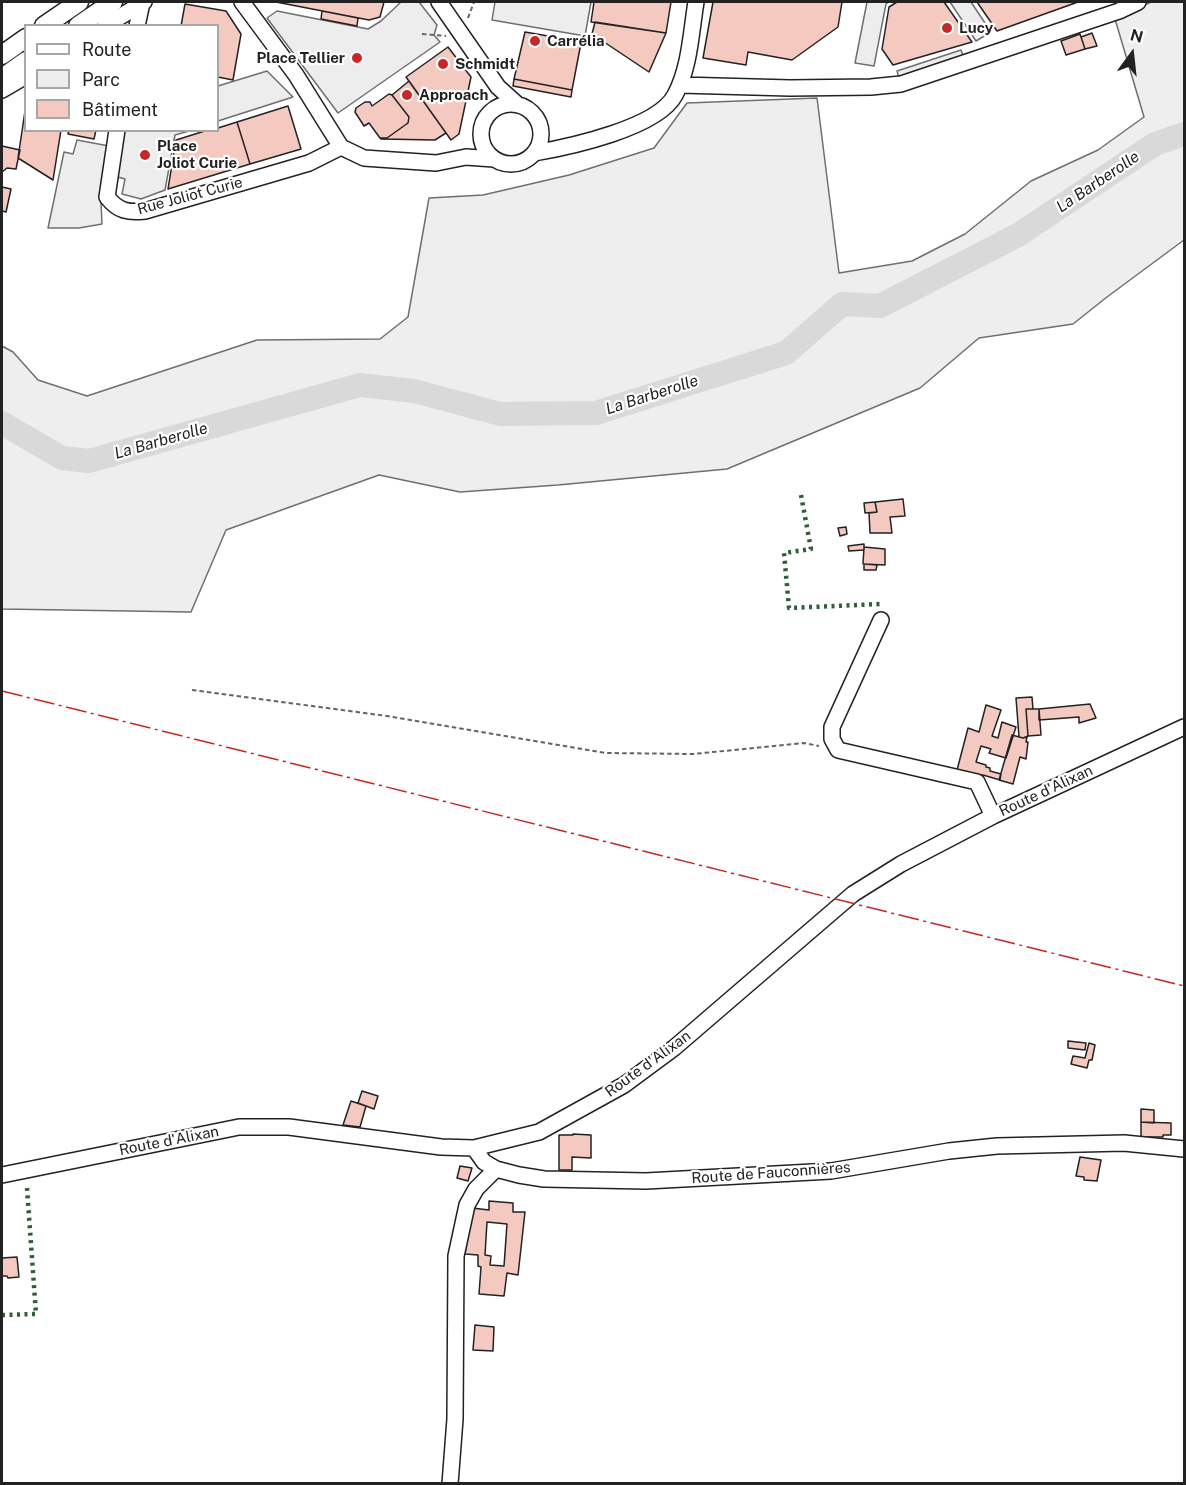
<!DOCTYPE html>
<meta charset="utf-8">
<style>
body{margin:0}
#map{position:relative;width:1186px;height:1485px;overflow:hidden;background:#fff;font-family:"Public Sans",sans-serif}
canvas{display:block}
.frame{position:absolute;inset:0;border:3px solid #222;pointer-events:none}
.legend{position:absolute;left:24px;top:24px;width:195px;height:108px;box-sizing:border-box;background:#fff;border:2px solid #a7a7a7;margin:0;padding:8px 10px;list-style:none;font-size:18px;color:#222}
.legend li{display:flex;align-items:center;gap:12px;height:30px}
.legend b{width:30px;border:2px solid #a7a7a7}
.north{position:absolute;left:1102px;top:24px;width:60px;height:60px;-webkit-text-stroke:4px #fff;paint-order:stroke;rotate:15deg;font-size:16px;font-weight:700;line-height:24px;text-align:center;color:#222}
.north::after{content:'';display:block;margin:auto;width:21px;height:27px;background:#222;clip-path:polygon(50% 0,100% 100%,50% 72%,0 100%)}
</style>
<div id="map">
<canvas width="1186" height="1485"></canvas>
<div class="frame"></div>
<ul class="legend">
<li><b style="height:8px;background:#fff"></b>Route</li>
<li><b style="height:16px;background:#eee"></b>Parc</li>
<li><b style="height:16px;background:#f3c9c0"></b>Bâtiment</li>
</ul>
<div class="north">N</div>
</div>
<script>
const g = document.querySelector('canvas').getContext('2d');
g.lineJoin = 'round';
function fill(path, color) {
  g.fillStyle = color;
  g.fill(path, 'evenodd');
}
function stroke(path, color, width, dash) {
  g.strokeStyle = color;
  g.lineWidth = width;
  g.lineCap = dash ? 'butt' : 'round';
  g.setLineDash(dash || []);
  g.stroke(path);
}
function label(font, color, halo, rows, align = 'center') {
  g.font = font + ' "Public Sans",sans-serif';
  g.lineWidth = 4.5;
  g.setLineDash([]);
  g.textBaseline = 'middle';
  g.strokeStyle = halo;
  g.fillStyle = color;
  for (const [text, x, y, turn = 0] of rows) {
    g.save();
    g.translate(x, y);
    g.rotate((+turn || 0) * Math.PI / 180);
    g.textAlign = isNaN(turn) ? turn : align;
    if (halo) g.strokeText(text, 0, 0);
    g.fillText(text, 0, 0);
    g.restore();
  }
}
const green = new Path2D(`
 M1151 2H1184V240L1107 297 1073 324 979 338 920 388 727 469 558 485 460 492 379 475 226 530 191 612 2 609V346L13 352 38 380 87 396 257 340 380 339 408 317 429 198 483 195 569 175 654 148 687 103 817 98 839 273 912 261 965 234 1031 181 1098 150 1144 117 1115 19Z`);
fill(green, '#eee');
stroke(green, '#6f6f6f', 1.5);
const parking = new Path2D(`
 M401 2H419L437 25 434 35 440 42 338 113 267 18 277 11 368 29 381 21Z
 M495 2H591L585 36 492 20Z
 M867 2H889L886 4 874 66 855 63Z
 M950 2H971L991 32 976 41Z
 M961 50 966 64 901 84 897 71Z
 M267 71 293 97 218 121V86Z
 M124 131H189L175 135 165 190 141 199 122 194 125 179 114 176Z
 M77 140 109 146 101 202 102 224 79 228H48L64 152 73 154Z`);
fill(parking, '#ededed');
stroke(parking, '#6f6f6f', 1.5);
stroke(new Path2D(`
 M2 423 62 458 89 461 360 385 414 391 500 414 596 413 786 353 842 304 880 306 1018 235 1155 144 1184 134`), '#d9d9d9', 24);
const building = new Path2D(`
 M276 2H384L380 17 369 20Z
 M594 2H671L666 33 591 22Z
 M713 2H842L838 27 792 60 748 52 746 65 703 58Z
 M897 2H944L972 42 893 65 882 49 889 7Z
 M977 2H1078L997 31Z
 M185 4 226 11 241 34 233 80 218 77V26H181Z
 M322 11 358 18 357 26 321 19Z
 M595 22 666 33 649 72 592 34Z
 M525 32 548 36V41L552 42H560L561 39 581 43 572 90 514 79Z
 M1092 33 1097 46 1085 49 1081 37Z
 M1080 34 1085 49 1066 55 1061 41Z
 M548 36 561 39V41L557 43 550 42Z
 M448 47 471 77 459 134 451 140 406 77Z
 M514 79 572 90 571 97 513 86Z
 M409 81 446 133 435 140 381 139 380 138H387L408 123 409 117 392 95Z
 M389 94 392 95 409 117 408 123 387 138H380L369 123 364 126 355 112 356 108 365 102H370L372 106Z
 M288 106 301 149 250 164 237 122Z
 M25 111 26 130H61L53 180 18 158Z
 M237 122 250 164 168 189 176 140 208 130H218V128Z
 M69 130H96L94 139 68 134Z
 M2 146 20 150 16 169 7 168 2 172V177Z
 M2 187 11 189 6 212 2 211Z
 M903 499 905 516 890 517 892 533H870L869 513 877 512 875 502Z
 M875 502 877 512 865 513 864 503Z
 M846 527 847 534 840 536 838 528Z
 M864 544V550L849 551 848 546Z
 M864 547 885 549V565L863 564Z
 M864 564 877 565 876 570H864Z
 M1032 697 1033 709H1026L1028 736 1023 738 1019 737 1016 698Z
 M1090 704 1096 718 1079 723V717L1039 720V709Z
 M986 705 1001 710 992 736 998 738 1002 722 1016 727 1006 758 989 753 991 749 981 746 976 762 986 765V767L990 768V771L1001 774 1000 780 983 775 956 774 968 728 979 732Z
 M1026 709H1039L1041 735 1028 736Z
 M1012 735 1023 738 1027 737 1026 742H1028L1026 759 1020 757 1013 784 999 780Z
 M1068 1041 1086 1043 1085 1050 1068 1048Z
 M1089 1043 1095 1045 1092 1060H1089L1087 1068 1071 1064 1073 1056 1085 1058Z
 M362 1091 378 1096 374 1109 358 1103Z
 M351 1101 366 1106 360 1127 343 1125Z
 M1141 1109 1154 1110V1123L1141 1122Z
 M1141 1122 1171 1123V1135H1163V1137H1141Z
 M573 1134 591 1135V1158L572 1157V1170H559V1135H573Z
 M1080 1157 1101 1160 1097 1181 1084 1180V1177L1076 1176Z
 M460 1166 472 1168 468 1181 457 1178Z
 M489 1201 513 1203V1212H525L518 1275 507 1273 504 1296 479 1294 481 1267 478 1266V1255L465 1254 472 1208 489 1210ZM487 1222 507 1224 504 1266 490 1265 491 1256 485 1255Z
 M17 1257 19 1277 8 1278 7 1276H2V1258Z
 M475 1325 494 1327 493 1351 473 1350Z`);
fill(building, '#f3c9c0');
stroke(building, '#222', 1.5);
const minor = new Path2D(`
 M242 2 296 75 341 147 364 158 436 163 466 157 494 159
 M439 2 498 87 518 105
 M105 26 144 2
 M137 26 142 3
 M680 85 790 88 871 87 901 84 1119 11 1138 2
 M2 90 26 76
 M481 134a30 30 0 1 1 60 0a30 30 0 1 1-60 0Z
 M117 130 107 197C118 211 128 213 145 211L309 163 341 147
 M534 153C569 147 658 128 675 95 690 67 691 32 696 2
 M881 620 832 727V739L838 750 977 782 993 816
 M474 1148 484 1162 496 1169 519 1175 544 1179 646 1181 831 1171 949 1151 997 1146 1124 1143 1184 1149
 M2 1175 239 1127H289L441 1147 474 1148 539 1132 624 1085 674 1048 853 894 901 864 993 816 1184 727
 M450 1484 455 1419 456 1256 467 1205 476 1189 496 1169`);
const major = new Path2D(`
 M44 26 79 2
 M78 26 113 2
 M2 55 26 38
 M2 78 26 61`);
stroke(minor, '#222', 18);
stroke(major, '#222', 21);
stroke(new Path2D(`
 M468 18 474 2
 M422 34 446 36
 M192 690 387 716 606 753 693 754 804 743 819 746`), '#646464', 2, [4.5, 3]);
stroke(minor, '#fff', 15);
stroke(major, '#fff', 18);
stroke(new Path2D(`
 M801 495 811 549 784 553 789 608 880 604
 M2 1315 36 1314 27 1188`), '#2f5e38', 4.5, [3, 4.5]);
stroke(new Path2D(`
 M2 691 1184 986`), '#c62828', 1.5, [21, 4.5, 3, 4.5]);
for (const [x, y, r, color] of [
 [947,28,6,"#c62828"],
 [535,41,6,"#c62828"],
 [357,58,6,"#c62828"],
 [443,64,6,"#c62828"],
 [407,95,6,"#c62828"],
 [145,155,6,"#c62828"]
]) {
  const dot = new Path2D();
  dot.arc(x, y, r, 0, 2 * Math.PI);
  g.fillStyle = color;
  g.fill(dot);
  stroke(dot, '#fff', 2);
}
label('bold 15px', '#222', '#fff', [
 ["Lucy",959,28],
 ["Carrélia",547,41],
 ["Place Tellier",345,58,"right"],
 ["Schmidt",455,64],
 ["Approach",419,95],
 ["Place",157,146],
 ["Joliot Curie",157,163]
], 'left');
label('15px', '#222', '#fff', [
 ["Rue Joliot Curie",190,196,-15],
 ["Route d'Alixan",1046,791,-25],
 ["Route d'Alixan",648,1064,-36],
 ["Route d'Alixan",169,1141,-11],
 ["Route de Fauconnières",771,1173,-4]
]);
label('italic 16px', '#222', '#fff', [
 ["La Barberolle",1098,182,-34],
 ["La Barberolle",652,395,-18],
 ["La Barberolle",161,441,-16]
]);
</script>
